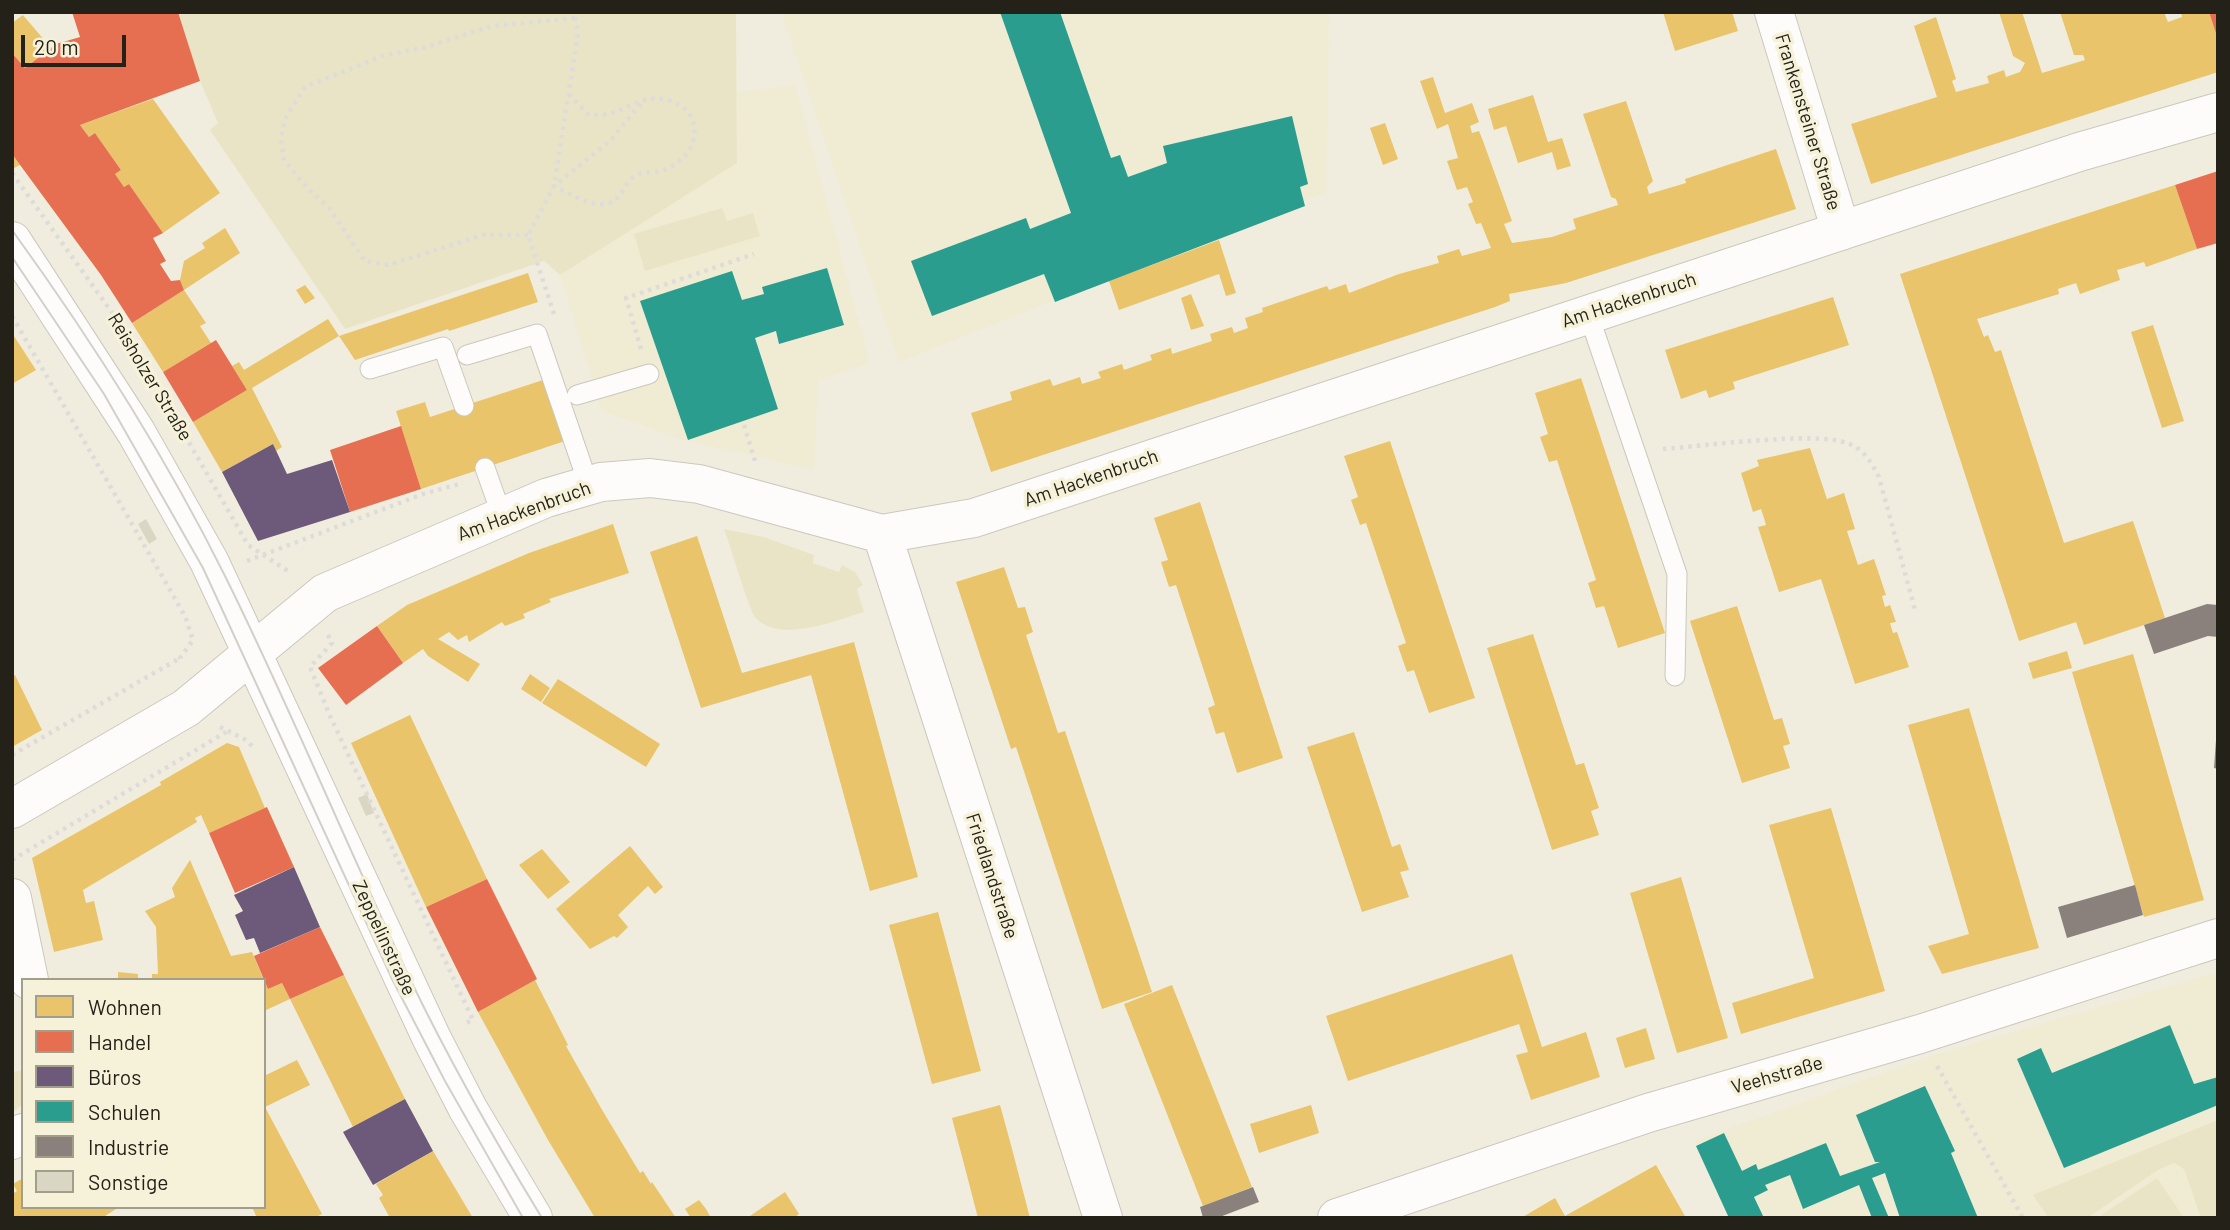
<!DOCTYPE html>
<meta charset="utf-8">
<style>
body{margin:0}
#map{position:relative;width:2230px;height:1230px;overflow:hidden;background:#f0eddf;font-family:Barlow,sans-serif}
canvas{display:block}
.frame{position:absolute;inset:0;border:14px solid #232118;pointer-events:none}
.legend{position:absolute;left:21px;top:978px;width:245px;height:231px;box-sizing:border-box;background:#f6f1d9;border:2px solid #a29e8c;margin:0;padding:9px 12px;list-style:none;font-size:21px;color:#232118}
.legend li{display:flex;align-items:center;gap:14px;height:35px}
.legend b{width:35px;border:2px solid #a29e8c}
.scale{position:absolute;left:21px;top:35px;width:105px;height:32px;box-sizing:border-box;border:4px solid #232118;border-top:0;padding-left:9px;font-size:21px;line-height:24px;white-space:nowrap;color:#232118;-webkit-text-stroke:5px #f6f1d9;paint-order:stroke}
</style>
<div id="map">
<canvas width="2230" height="1230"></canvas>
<div class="frame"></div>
<ul class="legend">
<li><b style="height:19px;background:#e9c46a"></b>Wohnen</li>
<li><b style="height:19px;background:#e76f51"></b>Handel</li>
<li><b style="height:19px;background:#6d597a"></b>Büros</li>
<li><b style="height:19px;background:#2a9d8f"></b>Schulen</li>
<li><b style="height:19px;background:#8a817c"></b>Industrie</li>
<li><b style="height:19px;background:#dad6c4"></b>Sonstige</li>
</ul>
<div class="scale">20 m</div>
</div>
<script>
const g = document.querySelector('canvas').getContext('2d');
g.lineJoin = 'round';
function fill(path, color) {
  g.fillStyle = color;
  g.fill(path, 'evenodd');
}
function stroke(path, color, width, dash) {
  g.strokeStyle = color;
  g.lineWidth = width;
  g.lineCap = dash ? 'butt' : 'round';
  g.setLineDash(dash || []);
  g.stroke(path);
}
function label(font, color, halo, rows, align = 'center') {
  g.font = font + ' Barlow,sans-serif';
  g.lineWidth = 7;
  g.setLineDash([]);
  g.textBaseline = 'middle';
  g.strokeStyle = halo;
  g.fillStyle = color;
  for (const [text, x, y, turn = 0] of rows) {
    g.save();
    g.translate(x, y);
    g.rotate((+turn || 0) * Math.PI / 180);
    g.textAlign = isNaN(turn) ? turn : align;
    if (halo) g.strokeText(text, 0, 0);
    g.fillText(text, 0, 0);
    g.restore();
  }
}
fill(new Path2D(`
 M781 12H1329L1326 192 899 362Z
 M795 85 870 363 818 380 814 470 680 439 602 411 560 275 737 163V92Z
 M2218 972V1218H1729L1694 1141 1931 1056Z`), '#f0ebd3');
fill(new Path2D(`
 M178 12H736L737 163 560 275 544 261 345 329 210 130 218 123 200 81Z
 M722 208 727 221 753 213 760 236 645 271 634 234Z
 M724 529 764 537 814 555 813 563 839 572 842 565 855 572 863 585 857 589 864 612C837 620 778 645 755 617 748 607 730 545 724 529Z
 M23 1070V1104L12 1113V1072Z
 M2218 1120V1218H2201L2184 1169 2174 1163 2158 1170 2087 1218H2049L2033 1195Z
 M2157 1178 2184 1218H2097Z`), '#eae4c7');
fill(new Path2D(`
 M1663 12H1732L1738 31 1675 51Z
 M1999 12H2022L2042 73 2085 60 2083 55H2074L2060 12H2164L2168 22 2182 17 2181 12H2209L2218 37V72L1871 184 1851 124 1937 97 1914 26 1936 17 1956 79 1952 81 1956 92 1989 83 1987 76 2004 70 2006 77 2020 72 2025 63 2013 56Z
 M23 15 51 48 25 68 12 53V23Z
 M1433 77 1445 113 1472 103 1479 122 1470 126 1472 133 1479 131 1483 141 1512 221 1504 224 1512 243 1552 237 1576 229 1573 219 1618 205 1616 199 1611 197 1583 114 1626 101 1653 181 1647 187 1649 194 1686 183 1685 179 1776 149 1796 209 1566 283 1509 294 1510 301 1495 307 991 472 971 413 1012 400 1010 392 1050 379 1053 386 1080 377 1082 384 1101 378 1098 372 1122 364 1124 370 1152 360 1150 355 1171 348 1172 354 1212 341 1210 334 1232 327 1234 333 1248 328 1245 318 1263 312 1262 308 1327 286 1329 290 1346 284 1349 293 1399 274 1439 263 1437 256 1459 249 1462 256 1491 248 1481 223 1476 224 1468 204 1473 202 1467 187 1457 190 1447 161 1458 158 1448 124 1437 129 1420 81Z
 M1533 95 1548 142 1562 138 1571 166 1557 170 1552 152 1518 163 1506 126 1494 130 1488 109Z
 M153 99 220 193 163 233 129 184 124 187 115 174 121 170 95 133 89 137 80 125Z
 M1385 123 1398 159 1383 165 1370 128Z
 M12 154 20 165 14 168 12 166Z
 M2175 185 2197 249 2146 267 2144 262 2117 270 2120 280 2080 294 2076 283 2058 289 2059 294 1977 319 1984 337 1988 335 1995 352 2001 350 2064 543 2133 521 2165 618 2084 645 2076 622 2019 641 1900 274Z
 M225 228 240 253 184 290 180 280 184 261 205 248 202 243Z
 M1219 240 1236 293 1226 296 1219 274 1119 310 1109 281Z
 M528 273 538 302 449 331 448 329 355 360 339 336Z
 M305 285 315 298 305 304 296 290Z
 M184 290 206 323 200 326 211 343 163 372 132 323Z
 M1191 294 1204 326 1191 330 1181 298Z
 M1833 297 1849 345 1733 382 1735 389 1709 398 1706 390 1681 399 1665 350Z
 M328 319 339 336 252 388 282 447 276 451 273 444 222 472 193 422 247 390 232 366 239 362 244 370Z
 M2153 325 2184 421 2162 428 2131 332Z
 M12 333 36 370 12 384Z
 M1581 378 1665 633 1618 648 1604 606 1596 608 1588 583 1596 580 1557 460 1549 462 1540 437 1548 434 1535 393Z
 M546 379 565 441 421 489 396 411 425 402 430 417Z
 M1390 441 1475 698 1429 713 1414 670 1407 672 1398 646 1406 643 1366 523 1360 525 1351 500 1358 497 1344 456Z
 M1810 448 1827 499 1844 493 1855 529 1847 531 1858 565 1874 559 1886 595 1882 596 1885 607 1890 605 1896 622 1890 623 1893 633 1897 632 1909 667 1855 684 1821 579 1779 592 1758 527 1766 525 1764 518 1761 509 1753 512 1741 473 1759 466 1757 460Z
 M1200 502 1283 758 1237 773 1224 732 1216 734 1208 708 1215 705 1176 585 1169 587 1161 562 1168 560 1154 518Z
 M613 524 629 573 549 599 551 602 523 614 525 618 505 626 502 622 469 642 467 635 458 640 449 632 438 639 480 664 468 682 428 656 423 649 403 663 377 626 407 605 529 553Z
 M697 536 742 673 854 642 918 877 870 891 811 675 701 708 650 552Z
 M1004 567 1018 608 1025 607 1033 632 1026 635 1058 733 1065 731 1152 992 1102 1009 1016 747 1011 749 956 582Z
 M1737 606 1774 720 1782 718 1790 744 1783 746 1790 768 1742 783 1690 621Z
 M1533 634 1576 765 1584 763 1599 808 1591 811 1599 835 1552 850 1487 648Z
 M2067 651 2072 668 2033 679 2028 663Z
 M2133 654 2204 900 2144 917 2072 672Z
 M530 674 550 688 541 702 521 689Z
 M15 675 42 730 12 747V677Z
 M558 679 660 744 646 767 542 703Z
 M1969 708 2039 948 1942 974 1928 946 1969 934 1908 725Z
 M410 715 487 879 426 907 351 743Z
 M1354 732 1392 847 1400 844 1409 870 1400 872 1409 897 1362 912 1307 747Z
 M227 743 239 747 265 808 209 833 201 815 195 818 197 822 83 890 86 903 94 901 103 940 54 952 32 858 161 785 160 782Z
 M1831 808 1885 991 1741 1034 1732 1003 1814 978 1769 825Z
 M630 846 663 887 655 894 648 886 618 915 628 927 617 938 614 936 590 949 556 909Z
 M542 849 570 882 548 899 519 865Z
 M190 860 231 956 252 952 264 980H152V974H158L156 927 145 911 175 897 172 888Z
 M1681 877 1728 1038 1677 1053 1630 893Z
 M938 912 981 1071 932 1084 889 925Z
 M1512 954 1542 1047 1586 1032 1600 1077 1531 1100 1516 1055 1528 1052 1519 1024 1348 1081 1326 1016Z
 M118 972 138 974V980H118Z
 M344 975 405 1099 353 1127 290 999Z
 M264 980 268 989 282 983 290 999 264 1011Z
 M535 980 568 1045 566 1046 601 1108 640 1173 643 1171 651 1184 652 1182 676 1218H595L548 1140 478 1012Z
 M1172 985 1252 1187 1203 1206 1124 1004Z
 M1646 1028 1655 1059 1625 1068 1616 1038Z
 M297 1060 310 1085 265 1107 322 1214 314 1218H257L252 1207H264V1076Z
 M1000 1105 1011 1145 1030 1218H978L952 1118Z
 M1311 1105 1319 1133 1259 1153 1250 1124Z
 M433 1151 473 1218H390L379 1198 383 1195 376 1184Z
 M1656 1165 1686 1218H1521L1555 1198 1565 1216Z
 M23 1178V1207H119L102 1218H12V1194L17 1191 13 1184Z
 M785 1192 799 1214 794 1218H747Z
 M699 1200 706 1209 711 1218H691L685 1209Z`), '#e9c46a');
fill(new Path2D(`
 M72 12H178L200 81 80 125 89 137 95 133 121 170 115 174 124 187 129 184 163 233 153 238 166 261 160 264 171 281 180 280 184 290 132 323 101 275 12 154V53L25 68 56 44 80 37Z
 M2209 12H2218V36H2217Z
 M2218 171V243L2197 249 2175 185Z
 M216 340 247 390 193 422 163 372Z
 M401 426 421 489 350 512 330 450Z
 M377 626 403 663 346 705 318 668Z
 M267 807 294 867 235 893 209 833Z
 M487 879 537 979 478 1012 426 907Z
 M320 927 344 975 290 999 282 983 268 989 254 956Z`), '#e76f51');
fill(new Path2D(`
 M273 444 287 474 332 460 350 512 258 541 222 472Z
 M294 867 320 927 260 953 254 938 246 940 235 915 243 911 234 895Z
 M405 1099 433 1151 373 1185 343 1132Z`), '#6d597a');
fill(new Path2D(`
 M1000 12H1060L1111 158 1120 155 1128 177 1167 163 1163 146 1292 116 1308 184 1300 187 1305 206 1055 302 1044 274 932 316 911 261 1026 218 1030 229 1071 213Z
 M827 268 844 325 779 344 776 331 755 338 778 409 688 440 640 301 732 271 742 300 764 294 762 287Z
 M2170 1025 2194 1084 2218 1077V1105L2064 1168 2017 1059 2041 1048 2052 1073Z
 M1925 1086 1955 1151 1951 1153 1978 1218H1900L1885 1173 1872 1178 1889 1218H1872L1859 1185 1803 1209 1790 1175 1765 1185 1768 1190 1754 1197 1764 1218H1729L1696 1146 1724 1133 1742 1171 1756 1164 1758 1170 1826 1143 1840 1176 1880 1162H1875L1856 1115Z`), '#2a9d8f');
fill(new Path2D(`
 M2207 604 2218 605V637L2208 636 2154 654 2144 625Z
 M2216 740H2218V769L2214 768Z
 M2135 885 2143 915 2067 938 2058 907Z
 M1253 1187 1259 1202 1217 1218H1203L1200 1207Z`), '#8a817c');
fill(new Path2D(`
 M146 519 157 539 149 544 138 524Z
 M367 794 374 813 366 816 358 798Z`), '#dad6c4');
const service = new Path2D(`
 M1588 313 1677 574 1675 676
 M467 355 537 334 589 486
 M370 369 443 347 464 406
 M577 395 649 374
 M485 468 502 516`);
const minor = new Path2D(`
 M1774 12 1841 231
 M12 241 136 432 209 561 432 1039 468 1109 533 1218
 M882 534 1103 1218
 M12 809 186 708 325 593 546 498 601 482 650 478 699 484 882 534 974 518 2079 152 2218 112
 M12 898 29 980
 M12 1140 23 1133
 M1337 1218 1648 1113 1920 1034 2218 938`);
stroke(service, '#cbc8bd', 21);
stroke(minor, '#cbc8bd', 40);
stroke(new Path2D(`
 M569 94 588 114C622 121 636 90 670 101 683 105 693 114 694 127 697 150 677 168 656 172 649 174 641 171 635 176 623 183 623 202 605 204 589 206 568 193 554 186L610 141 644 100
 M12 173 123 328 248 545 291 573
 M528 235H483L388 265 365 261 329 208 307 188 284 160 281 139 285 119 305 87 385 55 423 48 492 26 575 18
 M554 314 528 235 554 186 578 34 574 12
 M12 316 185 616 193 640 180 658 183 662
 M641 349 626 298 754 254
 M744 425 755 461
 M1663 449C1704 446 1813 431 1847 443 1864 449 1871 462 1879 477L1915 610
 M247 561 423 494 463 483
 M328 635 332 643 310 667 330 716 473 1020 464 1024
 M220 727 246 740 254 748
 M12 755 180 658
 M12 860 226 732
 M1937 1066 2023 1218`), '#dddcd8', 4.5, [3.5, 5]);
stroke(service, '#fdfcfa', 19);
stroke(minor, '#fdfcfa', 38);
stroke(new Path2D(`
 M12 230C91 339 165 455 225 576 291 709 347 847 411 981 450 1062 495 1141 542 1218
 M12 257 104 394 203 568 393 981 445 1081 523 1218`), '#d1d0cc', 2);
label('19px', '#232118', '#f6f1d9', [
 ["Frankensteiner Straße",1808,122,73],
 ["Am Hackenbruch",1629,300,-18],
 ["Reisholzer Straße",150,377,59],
 ["Am Hackenbruch",1091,478,-19],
 ["Am Hackenbruch",524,511,-20],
 ["Friedlandstraße",992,876,72],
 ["Zeppelinstraße",384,938,65],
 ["Veehstraße",1777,1075,-16]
]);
</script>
